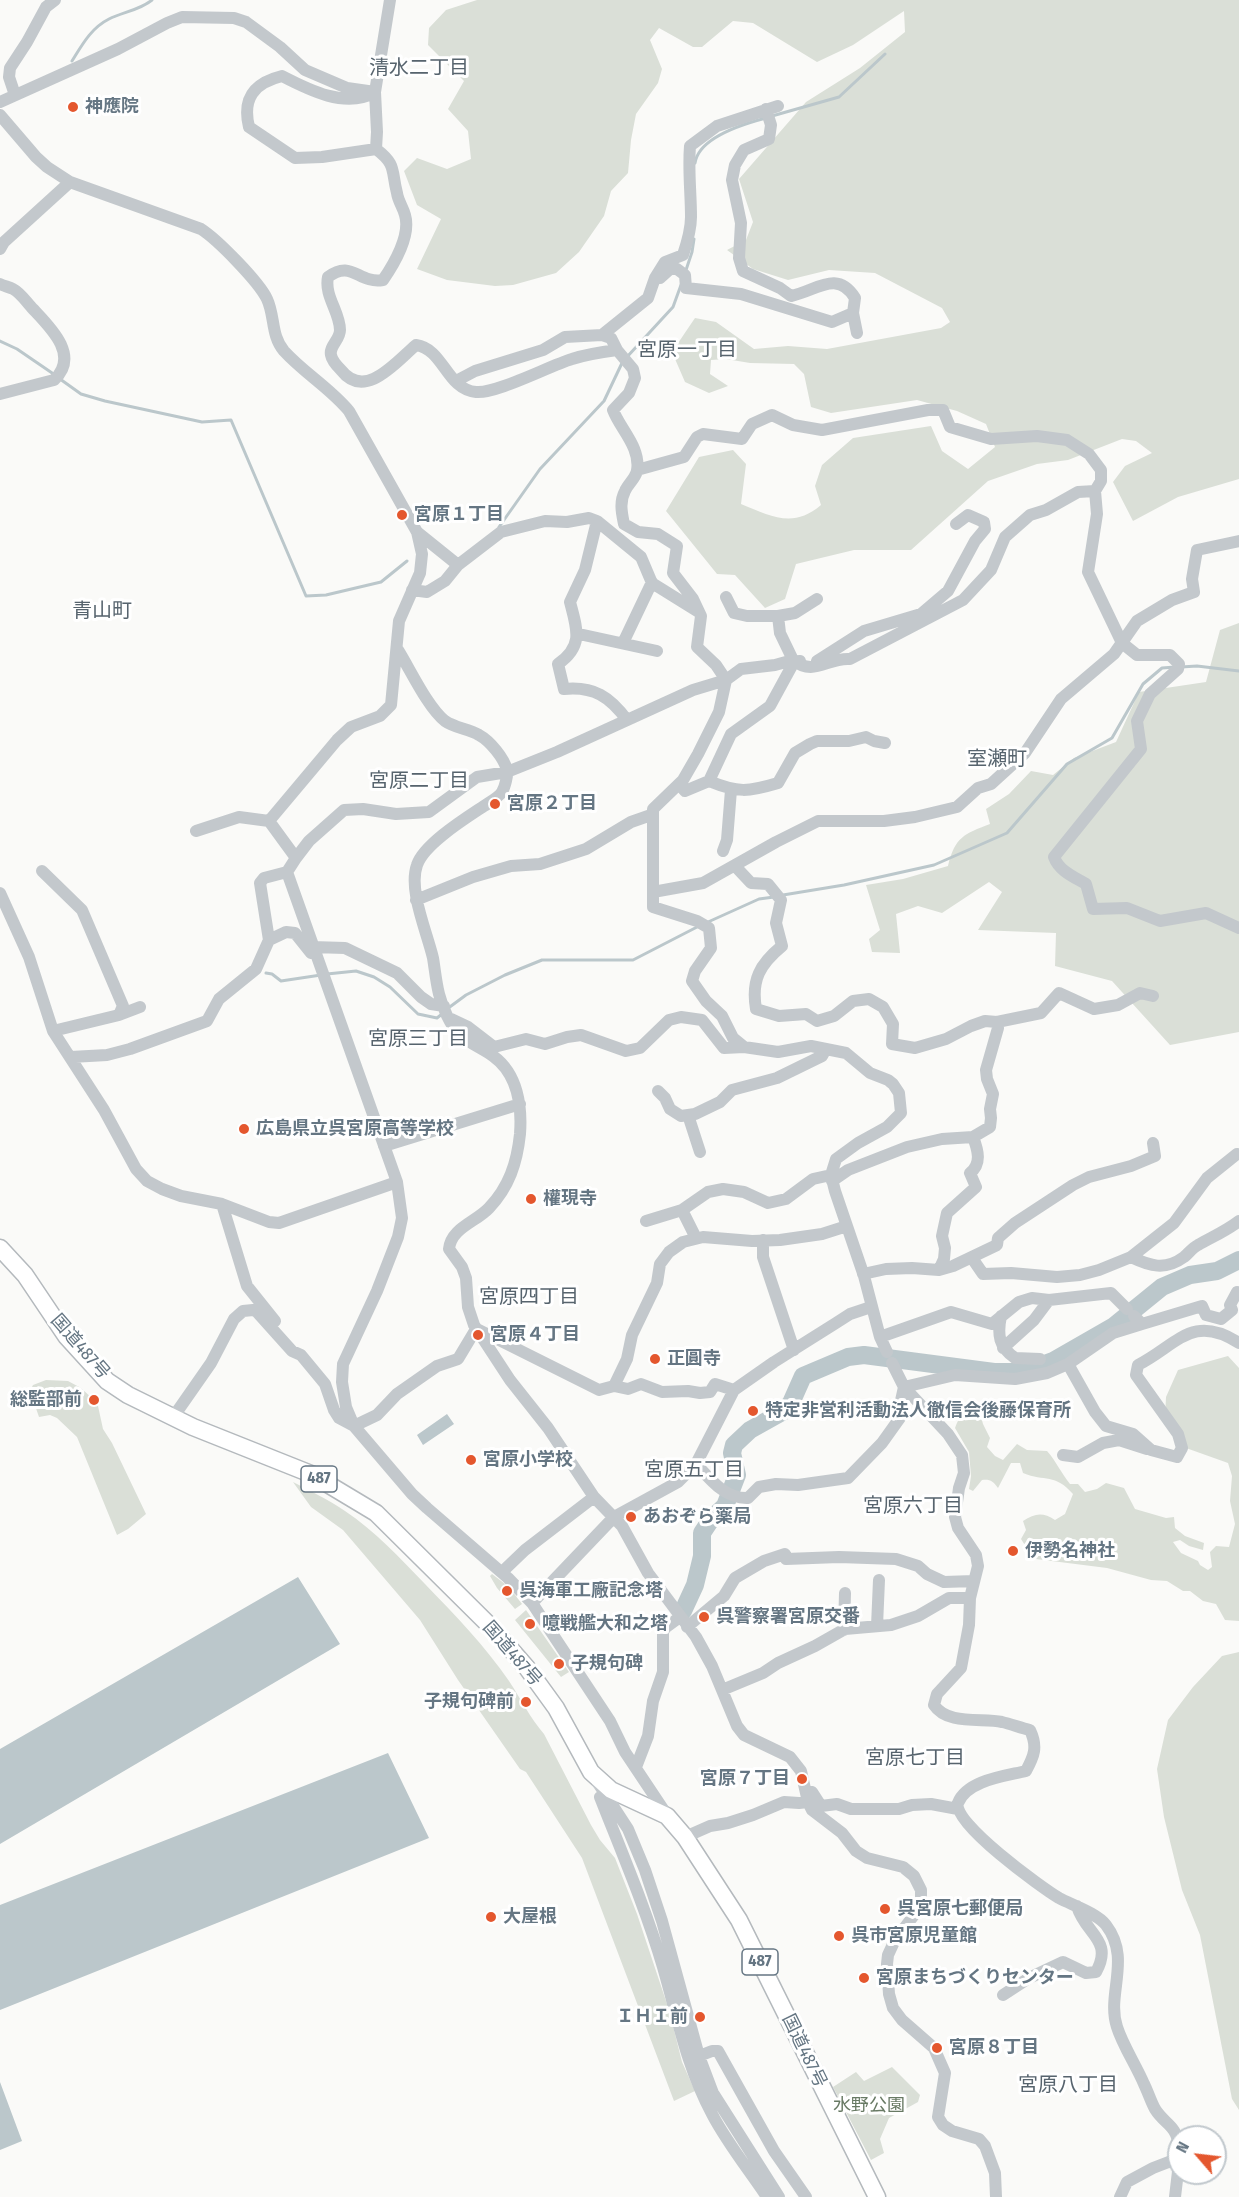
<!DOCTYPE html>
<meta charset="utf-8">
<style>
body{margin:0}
#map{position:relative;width:1239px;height:2197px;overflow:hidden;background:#fafaf8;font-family:"Fira Sans Condensed",sans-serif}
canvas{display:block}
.north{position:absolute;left:1167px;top:2125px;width:60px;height:60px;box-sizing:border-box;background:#fff;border:2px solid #c1c8cd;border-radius:50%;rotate:298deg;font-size:16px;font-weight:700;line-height:24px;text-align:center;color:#657683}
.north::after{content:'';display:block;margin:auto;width:21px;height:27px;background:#e4572e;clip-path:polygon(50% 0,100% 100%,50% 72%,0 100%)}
</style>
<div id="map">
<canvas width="1239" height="2197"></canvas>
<div class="north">N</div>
</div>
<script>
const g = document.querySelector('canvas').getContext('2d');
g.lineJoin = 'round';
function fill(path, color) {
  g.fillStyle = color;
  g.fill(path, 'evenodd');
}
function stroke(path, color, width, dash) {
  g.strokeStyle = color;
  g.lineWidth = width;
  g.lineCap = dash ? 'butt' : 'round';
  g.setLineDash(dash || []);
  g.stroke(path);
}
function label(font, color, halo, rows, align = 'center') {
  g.font = font + ' "Fira Sans Condensed","Noto Sans JP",sans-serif';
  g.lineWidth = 6;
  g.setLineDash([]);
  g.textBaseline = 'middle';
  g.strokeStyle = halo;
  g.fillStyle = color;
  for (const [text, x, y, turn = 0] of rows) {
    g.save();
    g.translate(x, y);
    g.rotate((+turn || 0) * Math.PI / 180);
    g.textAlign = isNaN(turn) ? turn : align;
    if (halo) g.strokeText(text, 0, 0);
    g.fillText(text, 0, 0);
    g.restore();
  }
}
fill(new Path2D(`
 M477 0H1239V479L1178 497 1133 521 1113 482 1125 466 1152 453 1136 441 1122 439 1068 460 1037 464 988 481 911 550H854L796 564 785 599 765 608 735 575 717 574 666 511 699 457 733 450 746 464 741 504C771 516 793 529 821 505L815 486 822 465 853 438 931 426 942 451 968 469 995 447 986 424 957 411 917 400 831 413 811 407 804 374 794 364 750 363 726 359 711 360 710 374 728 386 709 393 685 382 672 352 695 318 716 322 754 349 788 346 827 349 941 328 950 322 942 308 875 273 829 270 788 280 753 269 727 250 746 240 753 222 739 179 806 102 860 68 905 32 904 11 853 45 817 62 753 23 733 21 702 47H693L659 28 650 40 662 69 658 83 636 114 631 140 628 173 611 191 604 216 579 252 556 273 513 285 495 286 447 280 417 269 441 219 417 205 404 171 417 158 447 169 471 159 468 131 448 109 464 81 428 45 429 28 446 10Z
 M1239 623V1032L1170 1045 1112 981 1055 966 1056 933 978 930 1002 892 989 882 942 913 918 906 896 914 900 953 872 952 869 939 880 930 866 885 903 879 948 866C955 837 964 834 990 824L986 809 1009 794 1031 771 1053 775 1074 758 1116 742 1139 692 1206 682 1220 630Z
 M1228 1356 1239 1368V1621L1225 1620 1216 1604 1203 1601 1190 1591H1183L1167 1581 1151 1580 1107 1568 1036 1559 1034 1552 1028 1550 1021 1539 1026 1530 1023 1521C1035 1513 1043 1512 1055 1520L1065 1514 1073 1494C1055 1473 1045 1482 1023 1473L1020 1463H1011L998 1488C993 1481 990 1479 982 1480L973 1491 969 1489 971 1476 969 1452 955 1428C960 1415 964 1409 978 1406L983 1424 990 1438 987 1447 995 1456 1003 1460 1017 1444 1027 1450 1047 1451C1056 1461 1061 1473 1070 1484H1078L1085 1492 1097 1489 1106 1483 1124 1488 1135 1509 1166 1518 1174 1517 1175 1528 1185 1536 1204 1543 1203 1550 1189 1546 1180 1540 1173 1542 1181 1553 1198 1561 1200 1565 1208 1570 1212 1567 1210 1552 1216 1546 1229 1547 1235 1524 1230 1501 1232 1476 1228 1463 1186 1448 1165 1419 1166 1397 1178 1370Z
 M46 1380 68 1381 81 1388 94 1400 98 1406 103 1429 112 1443 146 1514 128 1529 117 1535 77 1437 57 1418 50 1415 39 1417 30 1391 33 1385Z
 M293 1482C310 1491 328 1499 345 1511 375 1531 400 1558 425 1584 455 1615 485 1646 509 1681 521 1699 530 1718 544 1734L591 1825 600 1840 615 1858 637 1914 669 2010 682 2062 695 2091 674 2101 582 1858 526 1772 520 1769 458 1680 420 1620 343 1530 311 1507Z
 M492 1574 509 1587 522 1604 515 1609 497 1588 490 1576Z
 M526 1610 569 1672 561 1677 515 1620Z
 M1239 1652V2110L1232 2099 1200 1935 1182 1890 1164 1817 1157 1769 1168 1720 1193 1687 1222 1656Z
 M892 2067 920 2095 918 2102 889 2118 880 2139 884 2153 871 2160 833 2087 856 2072 864 2081Z`), '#dadfd7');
fill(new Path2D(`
 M447 1414 454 1424 423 1445 417 1435Z
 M298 1577 340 1644 0 1844V1749Z
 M388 1753 429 1838 0 2010V1905Z
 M0 2082 22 2141 0 2150Z`), '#bbc7cb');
stroke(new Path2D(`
 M72 61C82 45 91 28 109 19 123 12 140 10 152 0
 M772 116 839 97 885 54
 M695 163C699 137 743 124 766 118
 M686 270 692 252 694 239
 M0 341 17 349 55 375
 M626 358 673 307 681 285
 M60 379 81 394 105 401 202 422 231 420 306 596 326 595 381 582 407 561
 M499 527 540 469 604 401 622 363
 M1181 667 1197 666 1239 671
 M783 895 844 885 934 865 1007 833 1067 764 1112 738 1143 684 1162 668 1175 667
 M708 922 759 899 774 897
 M266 973 272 974 281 981 321 975
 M327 974 356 971 374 977 390 987 418 1014 437 1018 442 1014
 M447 1009 466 995 505 975 542 960H633L699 926`), '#bbc7cb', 3);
stroke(new Path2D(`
 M683 1611 695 1585 702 1556V1533L712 1518 725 1506 737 1475 732 1453 734 1445 750 1430 784 1411 791 1403 803 1376 848 1357 864 1355 994 1372H1018L1034 1368 1053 1361 1114 1326 1162 1287 1190 1275 1217 1271 1239 1260`), '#bbc7cb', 18);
const highway = new Path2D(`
 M0 1248 25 1275 66 1336 107 1381 128 1395 193 1427 311 1474 376 1513 494 1630 527 1668 556 1708 591 1772 611 1790 667 1816 685 1837 739 1920 877 2197`);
stroke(highway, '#b4b9bd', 19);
stroke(new Path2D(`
 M15 95 9 77 10 68 27 42 46 7 55 0
 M0 102 118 49 167 23 182 17 234 18 246 22 280 47 305 70 347 88 375 92 390 0
 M766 109 771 125 769 139 744 150 735 165 732 180 741 223 739 258 743 271 780 288 791 296C816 291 837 269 855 298L853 313 857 333
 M0 115 36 157 47 167 70 182 201 229C218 240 259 282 267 299 275 316 271 336 284 351 304 373 330 388 349 411L417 532 422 554 420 573 399 621 391 705 380 716 351 727 337 740 269 821 296 858 287 872 264 878 260 883 269 940 256 969 219 999 207 1021 130 1049 107 1055 71 1057
 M376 149 377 132 375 92C346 109 309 90 282 76 254 83 242 98 249 127L295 158 322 157 376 149C397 165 391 170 397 193 398 201 403 207 405 215 411 235 394 264 383 280 358 284 352 259 328 277 324 296 340 312 340 330 340 340 329 346 331 355 332 361 337 366 341 370 365 401 396 362 416 345 444 349 446 389 476 392 496 394 549 366 572 359 587 354 602 352 617 350L633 369 635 378 629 393 613 410C620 429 641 447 637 471 635 479 628 484 625 491 619 502 622 514 624 524L638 532 658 534 677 546 673 573 693 599 701 616 697 647 716 665 726 680 719 712 698 754 683 780 653 809V907L697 921 709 928 711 948 695 971 692 981 706 1001 722 1016 733 1038 744 1047
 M0 249 4 242 70 182
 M660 278 670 269H677L685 275 686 288 741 294 832 322 853 313
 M0 284C4 286 9 287 13 289 21 293 27 303 33 309 51 328 80 356 54 380L0 394
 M602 335 648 298 655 278 665 262 683 255C687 243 691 230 691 217 691 193 688 170 690 146L717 126 778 106
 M456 381 475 371 543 350 565 337 602 335 611 338 617 350
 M637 470 684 457 697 437 703 434 742 439 752 424 772 415 793 425 822 430 928 410H943L950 427 991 439 1037 436 1067 440 1089 454 1101 470V481L1095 491 1097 514 1088 572 1122 643 1137 655H1170L1179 664 1178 669 1150 694 1137 721 1141 749 1054 857C1059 871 1074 877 1086 884L1093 909 1127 908 1160 921 1206 913 1239 928
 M597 521 585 570 570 602C577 629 584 646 558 664L564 689C594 686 610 697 627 720
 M417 532 458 565
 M412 590 427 592 445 581 458 565 501 532 545 521 567 522 589 518 597 521 641 557 652 583 697 611
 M726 597 734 613 747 616H778
 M579 634 657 651
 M623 643 652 582
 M398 650C410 669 428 708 445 721 455 728 469 729 479 735 490 741 504 758 507 770 508 775 505 787 502 792 499 797 490 802 484 806 466 818 424 844 417 865 408 890 427 932 433 958 435 970 436 982 439 994 442 1006 450 1025 459 1034 469 1043 483 1049 493 1056 518 1074 522 1107 520 1134 517 1163 509 1187 489 1208 476 1222 451 1228 449 1249L462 1267 466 1278 468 1307 474 1325 510 1380 548 1428 594 1497 622 1526 648 1573 696 1637 712 1666 737 1726 744 1735 790 1757 801 1771 808 1802 812 1810 842 1833 856 1851 867 1858 903 1867 914 1876 921 1890V1899L917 1911 894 1942 888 1955 887 1964 889 1994 893 2008 902 2020 934 2048 945 2073 938 2117 943 2125 952 2131 979 2139 985 2146 995 2173 996 2197
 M793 660 780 633 778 616 795 613 817 599
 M817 661 864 631 921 614 948 591 975 541 985 529 984 522 968 515 956 524
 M709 781C738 793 748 792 778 783L795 753 810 744 817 741H849L866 737 874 741 885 743
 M679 784 685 791 709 781 731 734 770 706 794 662 800 661
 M196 831 239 817 269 821
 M723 851 727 840 731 790
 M296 858 309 841 344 810 363 809 396 814 429 812 477 777 507 772 557 752 693 690 726 680 741 669 775 665 793 660C814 677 828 657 850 659L963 600 991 570 1005 537 1030 515 1046 510 1078 492 1095 491
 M735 866 751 883 768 884 781 900 776 923 782 946C760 964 751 980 756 1009L779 1016 806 1014 817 1021 834 1016 853 1001 869 999 883 1007 893 1024 892 1044 915 1048 946 1039 971 1026 985 1021 997 1022 1041 1013 1059 993 1094 1009 1118 1005 1140 993 1153 996
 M42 871 82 910 123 1006 119 1015 53 1031
 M287 872 397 1182 402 1218 398 1237 377 1291 343 1364 342 1382 346 1407 354 1426 412 1494 427 1508 508 1578 532 1603 610 1721 625 1752 667 1815
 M653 892 703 883 776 842 818 821H884L915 817 957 807 978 788 991 784 1025 753 1061 699 1114 654 1137 621 1172 600 1194 592 1192 579 1197 550 1239 541
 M0 893 29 957 53 1031 104 1110 136 1169 147 1181 162 1189 181 1196 222 1204 269 1222 279 1223 397 1182
 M416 900 473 877 511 866 540 864 586 849 631 822 651 815
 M269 940 286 932 295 933 311 953
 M312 947 345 948 397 973 421 997 431 1004 444 1006
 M119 1015 140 1007
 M451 1019 468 1027 494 1047 526 1039 545 1044 567 1037 581 1035 626 1051 640 1048 669 1020 681 1017 702 1020 724 1048 744 1047 778 1052 811 1046 846 1053 870 1073 888 1080 893 1084 899 1093 901 1113 887 1127 858 1143 836 1159 831 1175 835 1191 864 1276 880 1337
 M658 1091 665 1098 670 1109 681 1116 695 1114 720 1102 732 1090 777 1078 822 1056 826 1049
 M688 1115 700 1152
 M384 1146 520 1104
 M832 1181 848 1170 907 1147 942 1139 973 1137 990 1127 991 1118 990 1109 993 1094 987 1079 986 1070 998 1028 997 1022
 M222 1204 247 1286 275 1321
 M682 1210 696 1238
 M646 1221 682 1210 708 1192 723 1189 744 1192 768 1203 786 1199 813 1179 831 1175
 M763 1240V1257L794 1350
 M1131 1257 1174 1223 1207 1178 1237 1154
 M972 1258 983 1274 1011 1273 1057 1277 1080 1275 1099 1270 1131 1257C1150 1266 1165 1271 1184 1257 1189 1253 1192 1248 1198 1245 1212 1237 1226 1231 1239 1221
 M939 1270 944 1259 945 1248 942 1236 947 1213 976 1187 970 1173C982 1164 978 1150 973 1137
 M863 1274 886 1269 912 1268 939 1270 953 1266 997 1245 998 1238 1015 1223 1073 1185 1089 1177 1131 1166 1155 1156 1153 1143
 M1001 1316C997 1335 999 1347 1015 1358L1040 1359
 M1134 1316 1142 1324 1113 1333 1068 1364 1047 1373 1015 1379 955 1375 904 1387 948 1434 962 1455 964 1473 959 1488 955 1517 958 1528 976 1555 978 1566 970 1598 969 1625 961 1668 937 1694 934 1705C947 1725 981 1718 1002 1722 1011 1724 1021 1728 1030 1730 1038 1747 1034 1756 1026 1771 1006 1776 967 1780 958 1803 951 1822 1042 1888 1059 1898 1072 1905 1097 1913 1106 1925 1132 1959 1106 1994 1117 2027 1123 2046 1136 2065 1144 2084 1148 2092 1151 2102 1155 2109 1165 2125 1176 2124 1179 2146
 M1142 1324 1202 1306 1206 1315 1221 1319 1232 1310 1230 1305 1237 1292
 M477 1329 599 1390 614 1386 628 1389 641 1384 662 1392 688 1391 700 1393 710 1392 715 1384 734 1390
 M1003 1348 1034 1320 1049 1300
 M887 1352 880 1337 951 1312 992 1324 1019 1302 1032 1298 1049 1300 1111 1293 1127 1309
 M1068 1364 1095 1412 1106 1426 1133 1434 1151 1450 1177 1457 1182 1448 1178 1434 1136 1375 1138 1365C1177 1345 1192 1313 1239 1343
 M614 1386 627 1359 632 1335 657 1283 660 1264 669 1252 683 1242 703 1237 752 1241 780 1240 822 1234 847 1226
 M174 1416 211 1363 234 1319 243 1311 253 1310 257 1312 292 1351 301 1355 325 1384 334 1410 339 1418 354 1426 377 1415 397 1394 437 1366 458 1359 476 1329
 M1063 1455 1078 1457 1103 1443 1119 1440 1147 1449
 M696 1464C710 1479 725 1499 748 1498L759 1487 776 1484 798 1485 848 1478 882 1443 902 1415 900 1405 904 1387 892 1363
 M786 1559 839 1557 896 1559 918 1566 927 1574 944 1582 974 1581
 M502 1572 525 1550 594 1497
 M532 1603 614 1517 678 1482 696 1464 734 1390 774 1362 836 1323 850 1314 871 1307
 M877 1626 879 1580
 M687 1627 724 1596 735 1578 764 1561 785 1554
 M844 1630 845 1593
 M722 1690 763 1673 778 1663 815 1646 845 1629 891 1625 918 1616 949 1598H970
 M636 1767 648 1736 653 1701 663 1672V1632L665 1628 680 1617
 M598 1783 628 1829 645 1870 662 1921 699 2056 713 2093 779 2197
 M806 1791 812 1792 821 1806 837 1804 851 1809H899L912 1805 931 1804 958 1809
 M600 1797C622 1853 646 1909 663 1967 678 2019 686 2065 712 2114 727 2143 749 2170 767 2197
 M685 1837 710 1826 728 1823 753 1815 784 1802 799 1803 808 1802
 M1003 1995 1029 1978 1063 1962 1086 1973 1096 1972C1114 1940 1085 1934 1077 1906
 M694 2058 712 2051H718L774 2151 806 2197
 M1120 2197 1127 2182 1153 2168 1179 2158
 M1175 2197 1179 2163`), '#c3c8cc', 12);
stroke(highway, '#fff', 16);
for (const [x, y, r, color] of [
 [73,107,6,"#e4572e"],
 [402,515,6,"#e4572e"],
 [495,804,6,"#e4572e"],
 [244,1129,6,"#e4572e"],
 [531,1199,6,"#e4572e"],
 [478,1335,6,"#e4572e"],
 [655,1359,6,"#e4572e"],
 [94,1400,6,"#e4572e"],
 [753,1411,6,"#e4572e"],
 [471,1460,6,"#e4572e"],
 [631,1517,6,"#e4572e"],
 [1013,1551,6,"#e4572e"],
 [507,1591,6,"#e4572e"],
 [704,1617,6,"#e4572e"],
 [530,1624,6,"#e4572e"],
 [559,1664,6,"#e4572e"],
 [526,1702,6,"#e4572e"],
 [802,1779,6,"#e4572e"],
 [885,1909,6,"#e4572e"],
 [491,1917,6,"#e4572e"],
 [839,1936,6,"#e4572e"],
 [864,1978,6,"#e4572e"],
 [700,2017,6,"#e4572e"],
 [937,2048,6,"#e4572e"]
]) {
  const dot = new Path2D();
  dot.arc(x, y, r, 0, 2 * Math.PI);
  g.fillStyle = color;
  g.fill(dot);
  stroke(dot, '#fff', 2);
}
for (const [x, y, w] of [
 [319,1479,36],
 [760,1962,36]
]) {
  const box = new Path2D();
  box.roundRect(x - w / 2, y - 13, w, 26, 4.5);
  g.fillStyle = '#fff';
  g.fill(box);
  stroke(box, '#657683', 1.5);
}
label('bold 16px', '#657683', null, [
 ["487",319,1479],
 ["487",760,1962]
]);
label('bold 18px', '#657683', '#fff', [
 ["神應院",85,107],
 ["宮原１丁目",414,515],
 ["宮原２丁目",507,804],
 ["広島県立呉宮原高等学校",256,1129],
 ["權現寺",543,1199],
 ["宮原４丁目",490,1335],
 ["正圓寺",667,1359],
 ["総監部前",82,1400,"right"],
 ["特定非営利活動法人徹信会後藤保育所",765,1411],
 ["宮原小学校",483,1460],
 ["あおぞら薬局",643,1517],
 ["伊勢名神社",1025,1551],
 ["呉海軍工廠記念塔",519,1591],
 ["呉警察署宮原交番",716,1617],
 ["噫戦艦大和之塔",542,1624],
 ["子規句碑",571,1664],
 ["子規句碑前",514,1702,"right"],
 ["宮原７丁目",790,1779,"right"],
 ["呉宮原七郵便局",897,1909],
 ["大屋根",503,1917],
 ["呉市宮原児童館",851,1936],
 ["宮原まちづくりセンター",876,1978],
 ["ＩＨＩ前",688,2017,"right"],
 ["宮原８丁目",949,2048]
], 'left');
label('18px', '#657683', '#fff', [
 ["国道487号",80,1347,49],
 ["国道487号",512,1654,49],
 ["国道487号",804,2051,64]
]);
label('18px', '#687a64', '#fff', [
 ["水野公園",869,2106]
]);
label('20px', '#57646e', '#fff', [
 ["清水二丁目",419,68],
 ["宮原一丁目",687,350],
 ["青山町",102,611],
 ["室瀬町",997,759],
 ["宮原二丁目",419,781],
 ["宮原三丁目",418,1039],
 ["宮原四丁目",529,1297],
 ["宮原五丁目",694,1470],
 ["宮原六丁目",913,1506],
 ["宮原七丁目",915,1758],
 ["宮原八丁目",1068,2085]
]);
</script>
